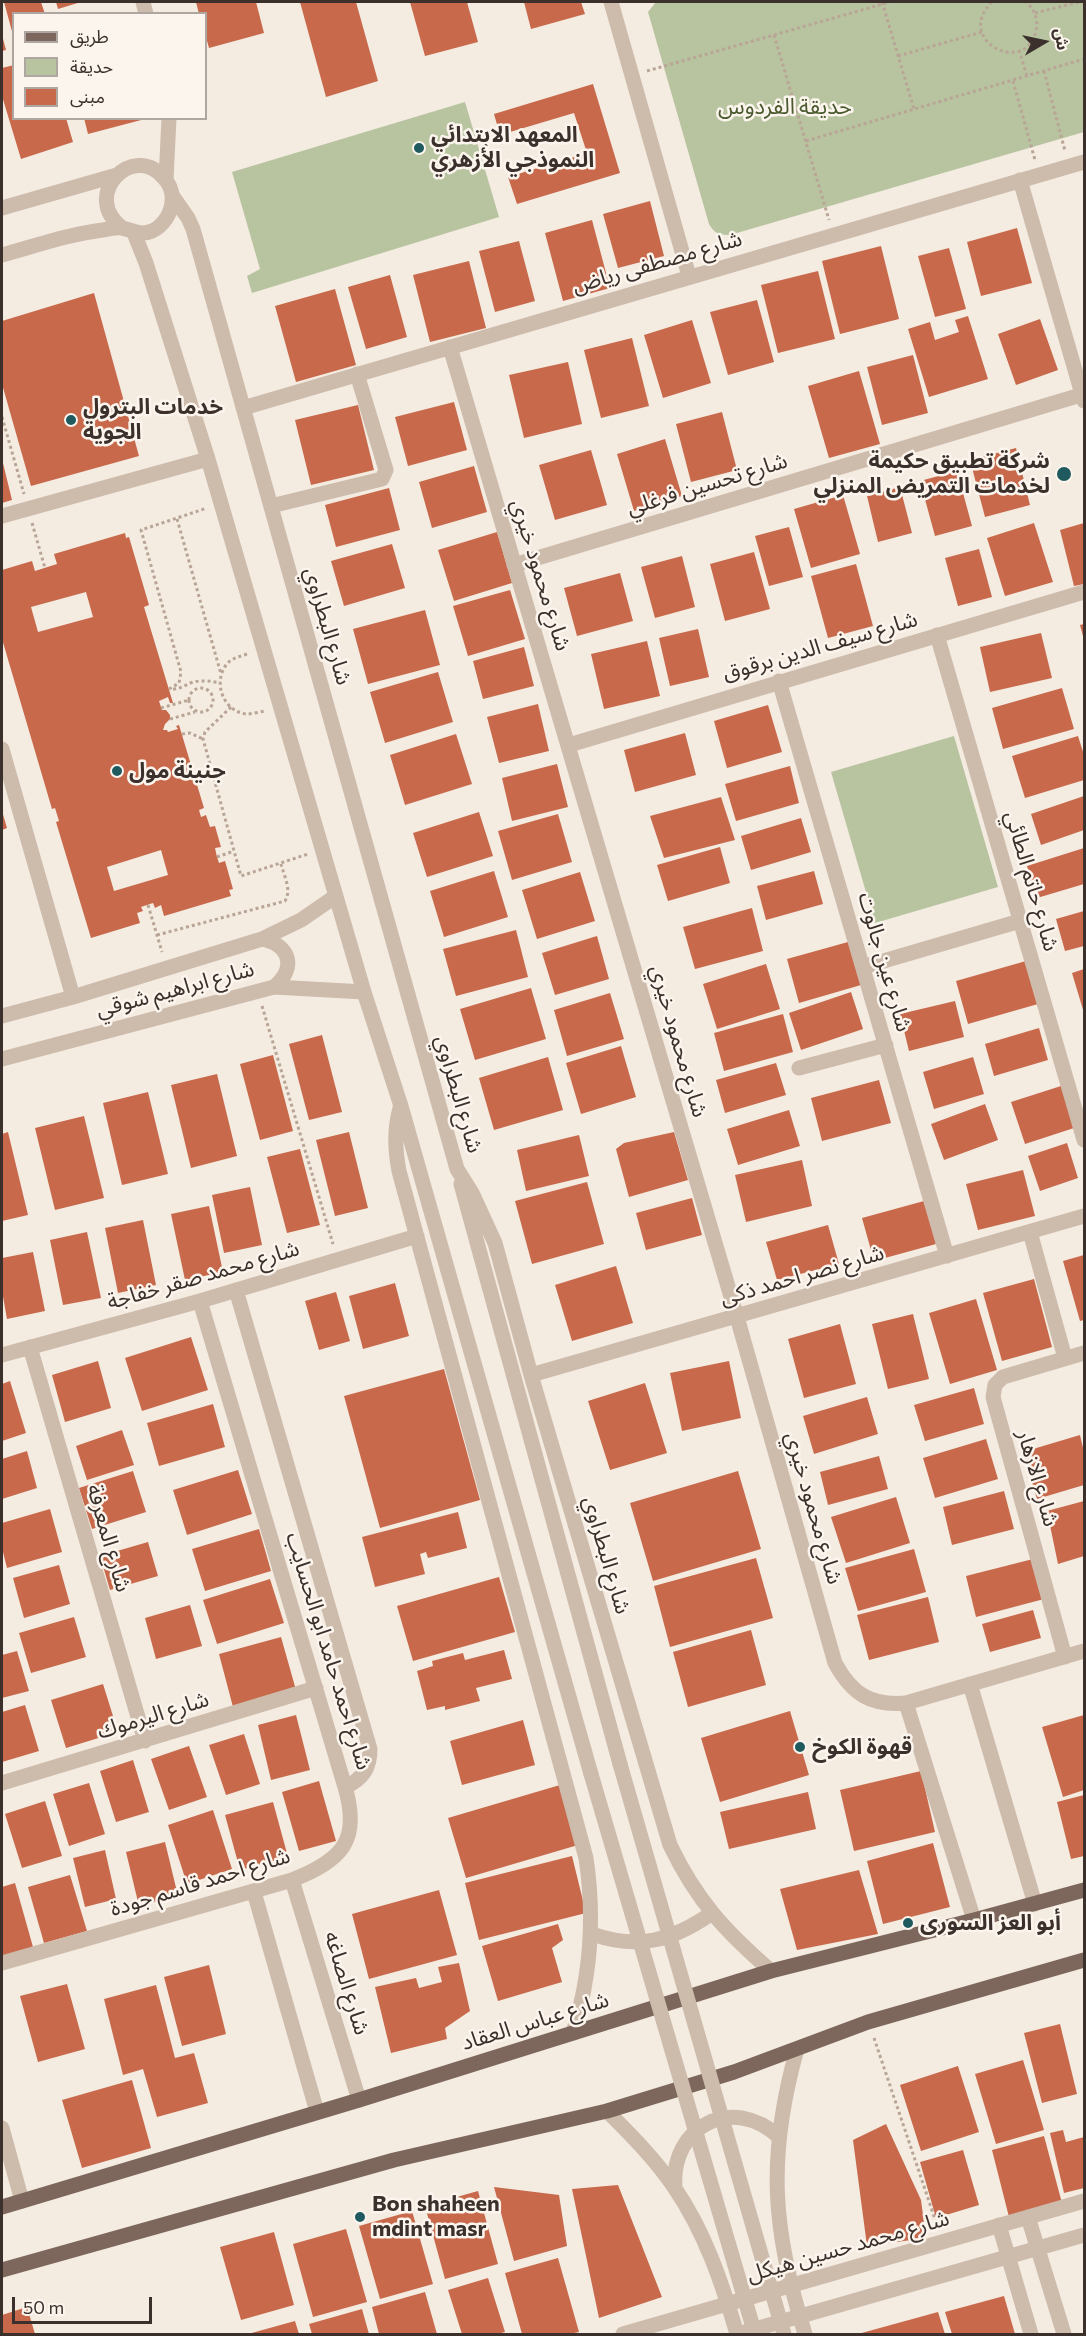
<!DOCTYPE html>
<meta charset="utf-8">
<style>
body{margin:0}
#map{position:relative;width:1086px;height:2336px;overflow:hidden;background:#f4ebe1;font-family:Commissioner,"Noto Sans Arabic",sans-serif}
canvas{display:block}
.frame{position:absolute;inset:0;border:3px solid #3b302b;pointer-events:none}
.legend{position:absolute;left:12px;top:12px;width:195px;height:108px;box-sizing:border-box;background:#fbf5ee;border:2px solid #aea6a0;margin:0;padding:8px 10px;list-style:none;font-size:18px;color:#3b302b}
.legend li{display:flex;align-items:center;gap:12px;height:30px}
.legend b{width:30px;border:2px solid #aea6a0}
.north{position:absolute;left:1014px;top:12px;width:60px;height:60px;-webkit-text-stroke:4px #fbf5ee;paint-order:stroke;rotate:81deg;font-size:16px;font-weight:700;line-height:24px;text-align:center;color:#3b302b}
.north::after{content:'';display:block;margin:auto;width:21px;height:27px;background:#3b302b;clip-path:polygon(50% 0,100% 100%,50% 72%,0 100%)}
.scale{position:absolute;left:12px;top:2297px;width:140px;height:27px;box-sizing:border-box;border:3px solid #3b302b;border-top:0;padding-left:8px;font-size:18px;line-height:21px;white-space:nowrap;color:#3b302b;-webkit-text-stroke:4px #fbf5ee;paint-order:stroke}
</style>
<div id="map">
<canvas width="1086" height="2336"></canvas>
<div class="frame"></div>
<ul class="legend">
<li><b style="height:8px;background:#7d675c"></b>طريق</li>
<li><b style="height:16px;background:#b8c4a0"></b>حديقة</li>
<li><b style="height:16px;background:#c8694b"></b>مبنى</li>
</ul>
<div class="north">ش</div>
<div class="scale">50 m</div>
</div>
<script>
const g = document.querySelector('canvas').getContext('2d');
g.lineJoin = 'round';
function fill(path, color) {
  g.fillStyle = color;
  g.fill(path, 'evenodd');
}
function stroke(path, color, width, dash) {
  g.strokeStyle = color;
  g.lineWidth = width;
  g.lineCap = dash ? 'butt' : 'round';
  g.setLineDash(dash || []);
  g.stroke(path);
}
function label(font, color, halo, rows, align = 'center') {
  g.font = font + ' Commissioner,"Noto Sans Arabic",sans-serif';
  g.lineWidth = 5;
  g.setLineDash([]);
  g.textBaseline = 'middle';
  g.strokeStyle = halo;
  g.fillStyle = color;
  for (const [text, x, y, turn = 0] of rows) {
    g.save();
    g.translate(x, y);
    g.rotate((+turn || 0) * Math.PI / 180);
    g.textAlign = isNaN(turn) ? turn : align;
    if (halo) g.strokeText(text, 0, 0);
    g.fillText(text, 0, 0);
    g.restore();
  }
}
fill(new Path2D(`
 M656 2H1084V132L730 235C719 235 714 233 709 224L648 12Z
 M465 102 499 217 252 293 247 276 260 269 232 172Z
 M954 736 998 887 875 923 831 772Z`), '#b8c4a0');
fill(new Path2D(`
 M4 2H41L45 14H14L13 35Z
 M56 2H81L58 9Z
 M196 2H256L264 33 209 48 206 37V14H199Z
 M300 2H356L378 81 326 97Z
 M410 2H467L478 42 425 56Z
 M524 2H581L585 14 531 29Z
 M2 35 6 50 2 51Z
 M14 65V118H66L73 142 21 159 2 96V68Z
 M593 84 620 173 517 204 508 177 587 153 574 113 500 135 494 114Z
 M84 118H145V119L88 134Z
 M650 201 664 256 618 268 603 214Z
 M592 220 610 288 563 301 545 233Z
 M1017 228 1032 283 981 296 967 242Z
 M519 241 535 301 495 312 479 251Z
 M881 246 899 319 840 334 822 261Z
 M949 248 966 309 935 317 918 256Z
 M469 261 486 328 430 342 413 275Z
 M818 271 835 339 778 353 761 285Z
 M390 275 407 337 366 349 348 287Z
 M335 289 356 365 296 382 275 306Z
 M94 293 139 456 31 486 2 384V321Z
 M757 300 774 362 728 375 710 312Z
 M968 316 988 379 929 397 908 329 930 322 935 340 959 332 955 320Z
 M1040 319 1058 370 1016 385 998 334Z
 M692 320 711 383 663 398 644 335Z
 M632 338 649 406 601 418 584 350Z
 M913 355 928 413 882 425 867 367Z
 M568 362 582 424 524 438 509 375Z
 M859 371 880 444 829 458 808 386Z
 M454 402 467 450 408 466 395 417Z
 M358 405 374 470 311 485 295 420Z
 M722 412 737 470 691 482 676 424Z
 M665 439 682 496 634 511 617 454Z
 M1016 448 1030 505 985 517 970 460Z
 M591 450 607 505 555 520 539 465Z
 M2 459 12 500 2 503Z
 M474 466 487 512 432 528 419 482Z
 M957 471 972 526 935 536 920 481Z
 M900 487 912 533 878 542 867 496Z
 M389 488 400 530 336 547 325 505Z
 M843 495 860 554 811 568 794 509Z
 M1034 523 1053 582 1005 596 987 538Z
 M1084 523V584L1074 586 1060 530Z
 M789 527 803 577 769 586 755 536Z
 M497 532 512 583 454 601 438 550Z
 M125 533 126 538 129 537 149 605 144 607 173 703H170L168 697 159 701 162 710H166L170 715V719L165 724 163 730H167L168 732 178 729 176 726 179 725 204 808 199 810 201 817 206 815 210 827 215 826 221 847 215 848 217 857 219 863 225 861 233 889 229 890 231 896 164 916 161 905 155 908 153 903 141 907 143 911 137 913 140 923 91 938 56 822 59 821 55 808 52 809 2 639V570L32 561 35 571 57 564 54 554ZM86 592 93 617 38 632 31 607ZM161 850 168 875 114 891 107 867Z
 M392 544 405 588 344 606 331 561Z
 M979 549 992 597 958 606 945 558Z
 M754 552 770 609 725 621 710 564Z
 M682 556 695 607 655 618 641 567Z
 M856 564 873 626 828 638 811 576Z
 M620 573 633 621 577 636 564 588Z
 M510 590 525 639 468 656 453 606Z
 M425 610 440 665 368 684 353 629Z
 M1084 624V640L1080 625Z
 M698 629 709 677 670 686 659 638Z
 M1041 633 1052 678 990 692 980 647Z
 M647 641 660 696 604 709 591 654Z
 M524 647 534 686 483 699 473 661Z
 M438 672 453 722 385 743 370 692Z
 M1062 688 1074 729 1003 749 992 708Z
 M538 704 549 751 499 763 487 717Z
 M768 705 782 752 727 768 714 721Z
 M685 733 696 775 635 792 624 750Z
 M456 734 472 784 405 805 390 755Z
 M1078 736 1084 755V780L1025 798 1012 756Z
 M557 764 568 807 512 821 502 778Z
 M790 766 799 803 736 821 725 784Z
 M1084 796V830L1041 845 1031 814Z
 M721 797 735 840 664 858 650 816Z
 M2 811 7 828 2 830Z
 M479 812 493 856 427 877 413 833Z
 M558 814 572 862 512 880 498 831Z
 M801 818 811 852 751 870 741 836Z
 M720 847 730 883 668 901 657 865Z
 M1084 848V884L1037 898 1027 866Z
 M494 871 508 917 444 937 430 891Z
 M814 871 823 904 766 920 757 886Z
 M580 872 595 921 537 939 522 890Z
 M752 908 763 951 695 969 683 927Z
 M1084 911V946L1065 951 1056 919Z
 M516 930 528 977 456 996 443 949Z
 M597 936 609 979 555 995 542 953Z
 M848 942 861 985 799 1003 787 959Z
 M1026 961 1038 1004 968 1024 956 981Z
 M766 964 780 1009 717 1029 703 984Z
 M1084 969V1013L1072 973Z
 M531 988 546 1039 475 1060 460 1009Z
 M851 992 863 1029 801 1050 789 1013Z
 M610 993 624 1039 567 1056 554 1010Z
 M955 1001 964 1037 909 1051 900 1014Z
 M783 1014 793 1052 724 1071 714 1033Z
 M1039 1028 1048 1060 994 1076 985 1044Z
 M322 1035 342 1112 309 1120 289 1044Z
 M621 1046 636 1097 581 1114 566 1063Z
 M273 1055 293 1131 260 1140 240 1064Z
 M548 1057 563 1110 494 1130 479 1078Z
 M973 1057 984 1094 934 1109 923 1072Z
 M776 1063 786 1095 725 1113 716 1080Z
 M217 1074 237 1156 191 1168 171 1085Z
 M879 1080 891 1123 822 1141 811 1098Z
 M1061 1086 1074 1128 1025 1144 1011 1102Z
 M148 1092 168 1174 122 1185 103 1103Z
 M985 1104 998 1140 944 1160 931 1124Z
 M789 1110 800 1146 738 1165 727 1129Z
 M84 1116 104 1198 55 1210 35 1128Z
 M8 1132 28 1215 2 1221V1134Z
 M349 1132 368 1208 335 1216 316 1140Z
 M674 1132 688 1180 629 1197 616 1149 624 1143Z
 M579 1135 589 1176 526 1191 517 1150Z
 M1067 1143 1078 1178 1040 1191 1028 1156Z
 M300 1149 320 1225 287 1233 267 1157Z
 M802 1160 812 1206 746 1222 735 1175Z
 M1023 1170 1035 1216 978 1230 966 1184Z
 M587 1182 604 1244 532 1264 515 1201Z
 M250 1187 262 1245 224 1253 212 1195Z
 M692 1198 702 1235 646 1250 636 1213Z
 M924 1201 936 1244 874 1261 862 1218Z
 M209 1206 223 1272 185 1280 171 1214Z
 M143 1220 156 1285 118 1293 105 1228Z
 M828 1225 839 1264 777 1280 766 1242Z
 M87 1232 101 1298 63 1305 50 1240Z
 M33 1252 45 1311 7 1319 2 1291V1258Z
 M1084 1255V1320L1080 1321 1063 1261Z
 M616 1266 633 1323 572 1341 555 1285Z
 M1034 1279 1052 1347 1002 1361 983 1293Z
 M395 1283 409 1336 363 1349 349 1296Z
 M336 1292 350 1341 319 1350 305 1301Z
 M976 1299 997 1370 950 1384 929 1313Z
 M913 1314 929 1379 888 1389 872 1324Z
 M840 1324 856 1384 804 1398 788 1339Z
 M191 1337 208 1390 142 1411 125 1358Z
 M98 1361 111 1408 65 1422 52 1375Z
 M729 1361 741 1418 682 1431 670 1373Z
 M444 1369 480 1500 380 1528 344 1396Z
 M10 1381 26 1433 2 1441V1384Z
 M645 1383 667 1453 610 1470 588 1401Z
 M974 1388 984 1424 925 1441 914 1405Z
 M867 1397 878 1434 814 1454 803 1416Z
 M213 1404 225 1447 159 1466 147 1423Z
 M122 1430 134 1465 87 1480 76 1446Z
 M1080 1435 1084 1452V1485L1037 1499 1023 1452Z
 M986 1439 998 1479 935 1498 923 1458Z
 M27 1451 37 1488 2 1499V1459Z
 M879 1456 888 1489 828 1505 820 1472Z
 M238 1470 252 1514 187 1535 173 1490Z
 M133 1471 146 1512 92 1529 79 1488Z
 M738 1471 761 1549 653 1581 630 1503Z
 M1004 1491 1014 1529 952 1545 943 1507Z
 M896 1497 910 1543 846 1563 831 1517Z
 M1084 1501V1556L1058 1564 1047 1511Z
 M50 1509 62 1552 7 1568 2 1548V1523Z
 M458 1512 467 1548 428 1558 426 1552 420 1554 425 1574 375 1587 362 1537Z
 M259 1529 271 1571 205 1591 192 1549Z
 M148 1542 158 1576 110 1590 100 1556Z
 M914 1549 926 1592 858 1611 845 1568Z
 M756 1558 773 1618 670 1647 654 1586Z
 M1033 1559 1044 1599 976 1617 966 1576Z
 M59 1565 70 1604 24 1618 13 1578Z
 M499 1577 515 1632 413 1661 397 1606Z
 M270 1579 284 1623 217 1644 203 1600Z
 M928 1597 939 1642 869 1660 857 1615Z
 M190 1605 202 1646 156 1659 145 1618Z
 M1033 1610 1041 1638 990 1652 982 1624Z
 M74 1617 86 1657 31 1673 19 1633Z
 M751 1630 766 1685 688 1707 673 1652Z
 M281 1637 296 1690 233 1707 219 1654Z
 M504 1650 512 1679 476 1688 480 1701 445 1710V1706L427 1710 417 1671 433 1666 432 1661 463 1653 465 1660Z
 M17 1651 29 1691 2 1698V1655Z
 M103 1684 118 1732 66 1748 51 1700Z
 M25 1705 39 1751 2 1762V1712Z
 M790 1711 809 1775 720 1802 701 1738Z
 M296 1715 310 1770 271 1780 258 1725Z
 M1084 1715V1790L1063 1797 1042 1727Z
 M523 1720 535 1765 462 1785 450 1741Z
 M244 1734 260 1784 226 1795 209 1745Z
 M189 1746 207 1797 169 1810 151 1759Z
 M133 1760 149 1812 116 1822 100 1771Z
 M921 1771 935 1832 854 1851 840 1790Z
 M319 1781 336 1841 299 1851 282 1792Z
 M89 1783 105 1834 69 1846 53 1794Z
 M560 1785 578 1845 466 1878 448 1818Z
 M808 1792 816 1829 729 1849 720 1812Z
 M1084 1795V1856L1071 1859 1057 1802Z
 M45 1801 62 1856 22 1868 5 1814Z
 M273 1802 288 1857 240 1870 225 1815Z
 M213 1810 232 1869 187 1884 168 1825Z
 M165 1842 178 1896 139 1906 126 1852Z
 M933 1843 950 1907 883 1924 867 1861Z
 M105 1850 116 1899 85 1907 73 1858Z
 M572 1856 586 1913 479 1940 465 1883Z
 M859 1870 878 1934 797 1950 780 1889Z
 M70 1875 87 1931 44 1943 28 1887Z
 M15 1883 33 1947 2 1956V1887Z
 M439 1890 457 1955 369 1979 352 1914Z
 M558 1924 563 1940 552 1948 562 1982 498 2001 482 1946Z
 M459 1963 470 2011 445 2028 447 2039 391 2053 375 1987 416 1978 419 1988 442 1982 438 1967Z
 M209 1965 226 2034 182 2046 164 1977Z
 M67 1984 85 2049 38 2062 20 1996Z
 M156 1985 175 2058 194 2053 208 2103 157 2117 143 2069 123 2075 104 1999Z
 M1060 2024 1077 2094 1042 2103 1024 2033Z
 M1023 2060 1044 2130 996 2144 975 2074Z
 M958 2066 979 2132 921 2151 900 2085Z
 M132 2080 151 2148 82 2168 62 2100Z
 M886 2124 921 2200 926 2238 867 2246 853 2140Z
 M1063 2130 1066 2142 1084 2137V2188L1064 2193 1050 2133Z
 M1044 2136 1062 2203 1009 2217 992 2150Z
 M963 2150 979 2205 936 2218 920 2162Z
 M618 2185 662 2297 599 2318 572 2189Z
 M494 2187 559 2195 567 2246 514 2261Z
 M478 2191 498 2264 445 2279 425 2206Z
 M412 2211 433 2284 380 2299 359 2226Z
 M346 2229 367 2302 313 2317 293 2244Z
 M274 2232 294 2305 241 2320 220 2247Z
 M558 2258 579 2332 569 2334H522L505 2273Z
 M488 2278 505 2332 497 2334H462L448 2290Z
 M425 2292 437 2334H379L372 2307Z
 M1004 2296 1015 2334H952L945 2312Z
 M27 2307 35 2334H2V2315Z
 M362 2309 369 2334H312L309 2324Z
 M938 2312 945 2334H858Z
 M295 2321 299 2334H248Z`), '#c8694b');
stroke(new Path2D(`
 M882 2 914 109
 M992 2C953 40 1025 77 1036 31 1039 19 1034 9 1026 2
 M1035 13 1079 2
 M774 35 829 220
 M1019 50 1027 76
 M898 56 982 32
 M647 71 890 2
 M1044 71 1065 151
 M1013 81 1035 160
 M806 141 1084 59
 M2 417 24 494
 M177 519 221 674
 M32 523 45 568
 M247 654C239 657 231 658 226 665 213 683 223 711 246 714 252 714 259 712 265 711
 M189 700a12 12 0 1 1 24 0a12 12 0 1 1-24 0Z
 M169 689 179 683 181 672 141 530 207 508
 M173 689C181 689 185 685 193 682 202 680 211 681 220 683
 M231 707 205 732 203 739 241 876 308 854
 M161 708 189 700
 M170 719 195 712
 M182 734 190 733 203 739
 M217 857 234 851
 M148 905 162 952
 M157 935 285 901C292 890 284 876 281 864
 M262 1006 333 1244
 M874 2038 938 2228`), '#b9a596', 3, [3, 3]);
stroke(new Path2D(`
 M143 2 146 14
 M611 2 689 276
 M166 180 169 118
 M1020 180 1084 401
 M172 195 188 218 193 229 457 1169 472 1193 495 1243 531 1375 670 1845C697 1901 725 1931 771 1971
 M2 208 117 175
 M134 233 146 263 208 459 364 992 401 1106 591 1774
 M2 255C35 246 69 234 103 230 108 229 116 227 121 228 133 230 140 236 152 231 163 226 171 214 172 202 173 193 170 184 163 177 133 142 80 195 122 228
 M450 347 737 1317 835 1663C852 1694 870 1706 906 1703L1084 1651
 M243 408 1084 162
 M271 506 382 479 386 470 357 374
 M2 516 208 459
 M514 565 1084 394
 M937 635 1084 1140
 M779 681 947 1256
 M569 745 1084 592
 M2 749 73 997
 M262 939C290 945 297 968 274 987
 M863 967 1020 921
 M2 1016 73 997 262 939 301 920 336 896
 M2 1059 274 987 364 992
 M799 1068 886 1045
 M400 1108C394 1131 395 1149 399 1171L586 1858C595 1918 591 1975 573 2033
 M461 1184 620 1764
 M1030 1232 1065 1358
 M236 1290 370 1749C370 1768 363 1779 345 1787
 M30 1347 145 1741
 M2 1355 200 1301 417 1236
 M531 1375 1084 1216
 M1065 1657 993 1397 995 1385 1003 1377 1084 1353
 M970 1684 1035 1904
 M906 1703 974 1920
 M2 1783 316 1688
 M292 1880 359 2100
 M254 1892 317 2112
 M592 1934C638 1950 672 1941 712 1913
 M2 1963 292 1880C342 1860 361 1841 345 1787L200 1301
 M797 2049C767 2156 772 2229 805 2334
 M607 2111C631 2135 655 2159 674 2187 705 2232 722 2283 737 2334
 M2 2128 22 2201
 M675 2188C670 2126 733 2094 779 2137
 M1028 2217 1064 2334
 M999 2225 1031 2334
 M623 2334 1084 2201
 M738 2334 1084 2235`), '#cdbbac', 15);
stroke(new Path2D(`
 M2 2207 359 2100 771 1971 974 1920 1084 1890
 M2 2270 394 2160 607 2111 734 2072 868 2022 1084 1960`), '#7d675c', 15);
stroke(new Path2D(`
 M620 1764 784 2334
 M591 1774 755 2334`), '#cdbbac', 15);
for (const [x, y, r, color] of [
 [419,148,6,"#1f5a5e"],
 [71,420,6,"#1f5a5e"],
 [1064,474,8,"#1f5a5e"],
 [117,771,6,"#1f5a5e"],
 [800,1747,6,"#1f5a5e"],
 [908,1923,6,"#1f5a5e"],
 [360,2217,6,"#1f5a5e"]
]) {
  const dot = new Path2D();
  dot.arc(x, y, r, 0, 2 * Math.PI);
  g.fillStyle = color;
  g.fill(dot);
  stroke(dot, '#fbf5ee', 2);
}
label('22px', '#4a5a2e', '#fbf5ee', [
 ["حديقة الفردوس",785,107]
]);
label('bold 22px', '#3b302b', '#fbf5ee', [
 ["المعهد الابتدائي",431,135],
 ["النموذجي الأزهري",431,160],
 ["خدمات البترول",83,407],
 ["الجوية",83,432],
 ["شركة تطبيق حكيمة",1050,461,"right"],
 ["لخدمات التمريض المنزلي",1050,486,"right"],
 ["جنينة مول",129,771],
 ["قهوة الكوخ",812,1747],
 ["أبو العز السورى",920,1923],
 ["Bon shaheen",372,2204],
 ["mdint masr",372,2229]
], 'left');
label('22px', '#3b302b', '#fbf5ee', [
 ["شارع مصطفى رياض",657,262,-16],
 ["شارع تحسين فرغلي",707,484,-17],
 ["شارع محمود خيري",541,575,73],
 ["شارع البطراوي",328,626,74],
 ["شارع سيف الدين برقوق",820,646,-16],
 ["شارع حاتم الطائي",1032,881,74],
 ["شارع عين جالوت",885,962,74],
 ["شارع ابراهيم شوقي",175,989,-15],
 ["شارع محمود خيري",679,1041,74],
 ["شارع البطراوي",459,1094,74],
 ["شارع محمد صقر خفاجة",203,1275,-16],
 ["شارع نصر احمد ذكى",802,1275,-16],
 ["شارع الازهار",1038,1478,74],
 ["شارع محمود خيري",814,1508,74],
 ["شارع المعرفة",109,1538,74],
 ["شارع البطراوي",607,1555,74],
 ["شارع احمد حامد ابو الحسايب",329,1651,73],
 ["شارع اليرموك",153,1715,-17],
 ["شارع احمد قاسم جودة",200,1882,-17],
 ["شارع الصاغه",347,1983,73],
 ["شارع عباس العقاد",535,2021,-17],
 ["شارع محمد حسين هيكل",848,2246,-16]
]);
</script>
